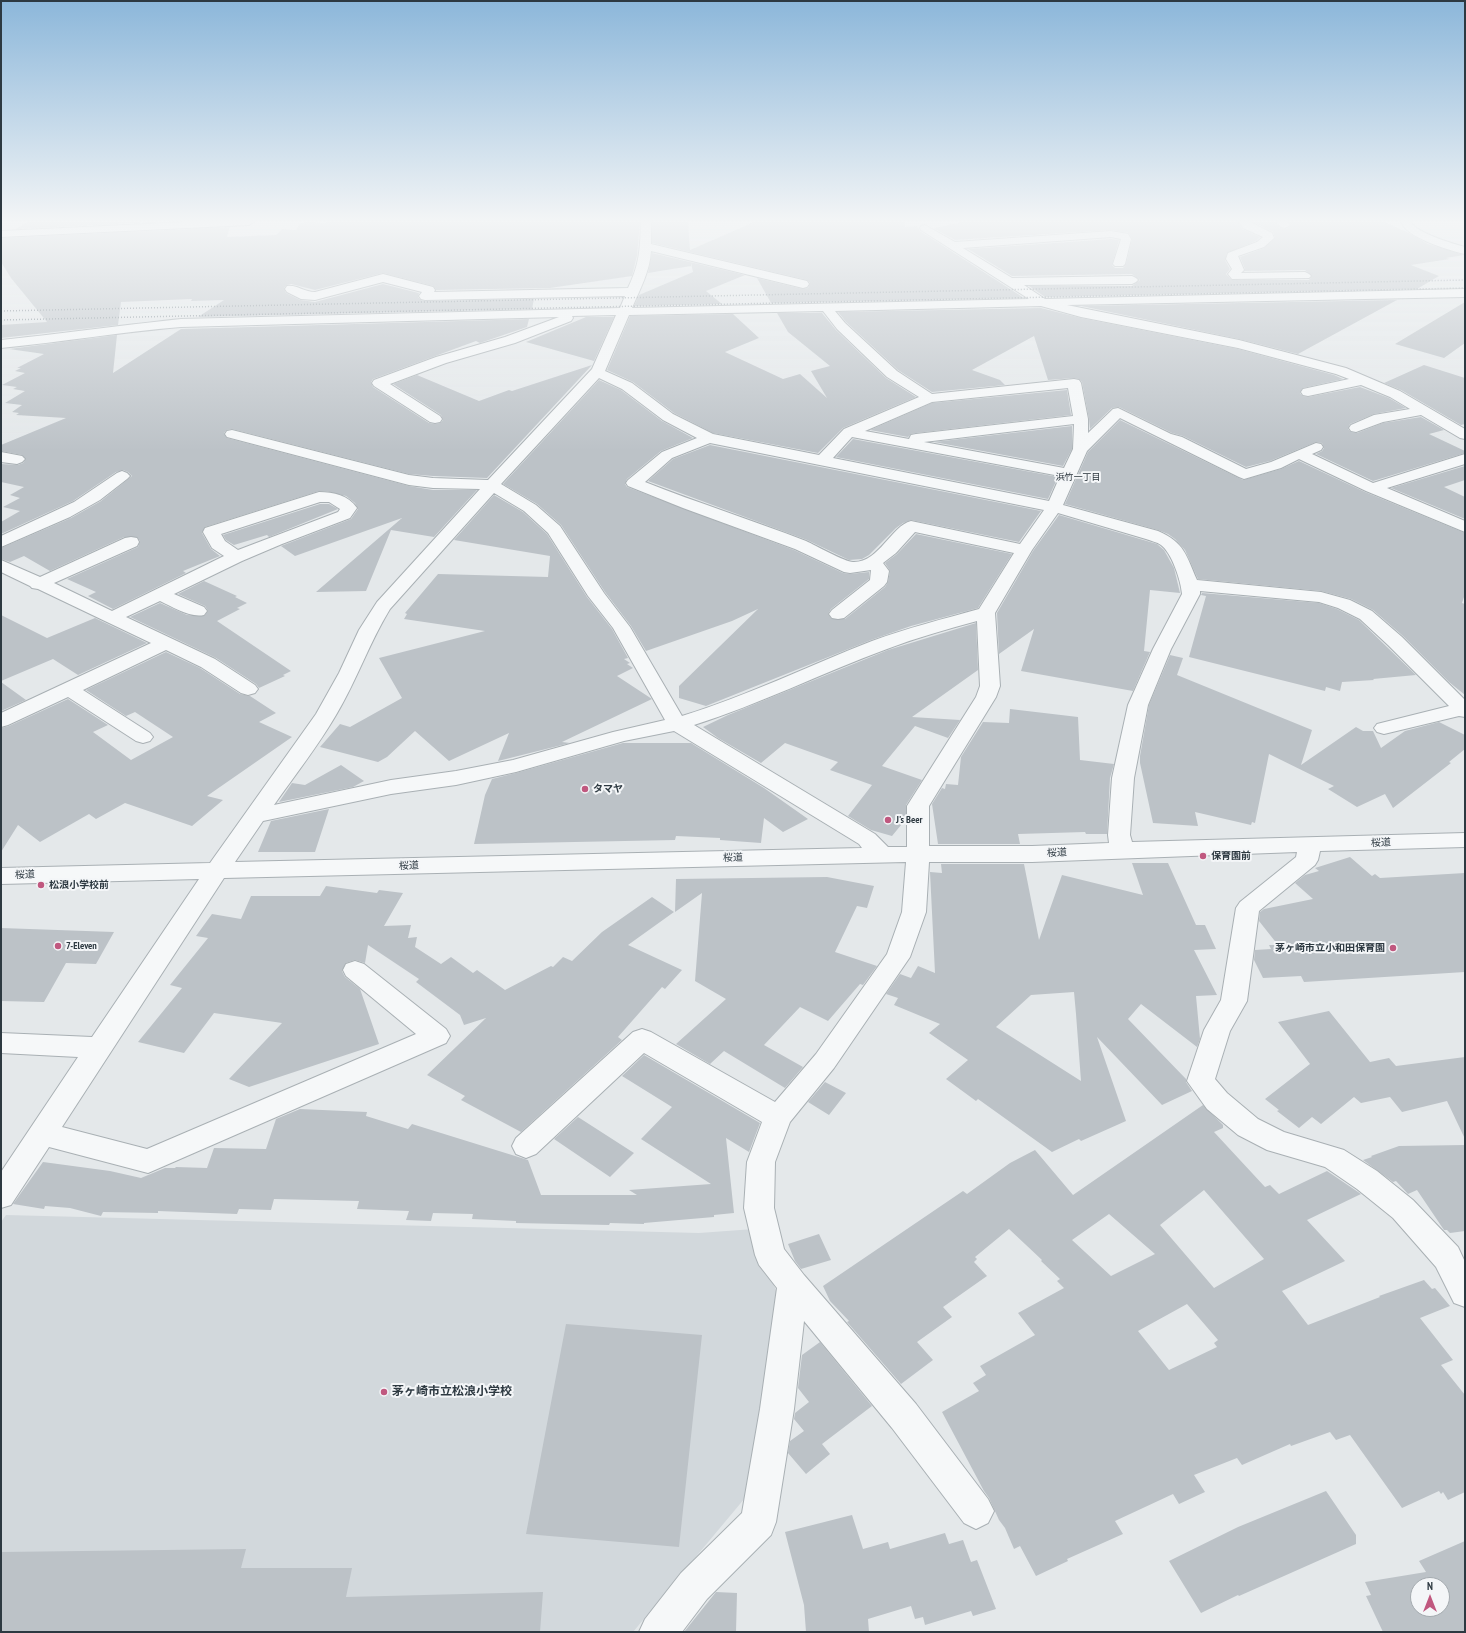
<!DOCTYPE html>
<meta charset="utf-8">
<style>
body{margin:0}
#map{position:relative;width:1466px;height:1633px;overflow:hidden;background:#e4e8ea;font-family:"PT Sans Narrow",sans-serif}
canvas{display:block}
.frame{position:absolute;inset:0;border:2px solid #2d3941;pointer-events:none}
.north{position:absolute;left:1410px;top:1577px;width:40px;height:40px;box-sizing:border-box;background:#f4f6f8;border:1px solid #a4aaaf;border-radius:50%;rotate:0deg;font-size:11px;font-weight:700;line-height:16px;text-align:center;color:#2d3941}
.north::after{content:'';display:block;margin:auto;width:14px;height:18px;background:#c0587f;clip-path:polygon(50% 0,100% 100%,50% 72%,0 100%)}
</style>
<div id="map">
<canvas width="1466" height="1633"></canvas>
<div class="frame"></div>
<div class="north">N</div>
</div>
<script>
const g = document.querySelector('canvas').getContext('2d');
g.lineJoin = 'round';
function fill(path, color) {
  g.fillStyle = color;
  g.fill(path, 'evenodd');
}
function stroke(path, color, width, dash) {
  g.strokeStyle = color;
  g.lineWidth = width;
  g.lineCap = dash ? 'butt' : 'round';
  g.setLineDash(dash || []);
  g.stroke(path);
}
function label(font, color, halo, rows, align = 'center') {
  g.font = font + ' "PT Sans Narrow","Noto Sans JP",sans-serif';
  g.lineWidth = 4;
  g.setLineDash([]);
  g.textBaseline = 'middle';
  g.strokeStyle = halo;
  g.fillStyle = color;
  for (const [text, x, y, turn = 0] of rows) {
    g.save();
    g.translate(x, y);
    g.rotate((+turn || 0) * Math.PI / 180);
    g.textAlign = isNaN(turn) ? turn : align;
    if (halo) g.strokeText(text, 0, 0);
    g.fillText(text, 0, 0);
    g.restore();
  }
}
fill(new Path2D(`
 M6 1215 699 1233 754 1229 779 1299 755 1486 633 1632H1V1222Z`), '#d2d8dc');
fill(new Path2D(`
 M27 222H154L16 229Z
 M337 222H640L637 256 632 276 550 288 436 290 433 286 383 273 315 290 291 284 287 285 284 288 286 293 300 300 315 302 383 284 419 293 418 297 421 300 425 301 534 299 532 309 198 317 224 300 191 301 192 299 121 302 118 325 1 338V325L47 322 11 278 1 262V238L230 227 227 237 276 235 282 229 296 230 300 223Z
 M652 222H688L690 250 754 222H905V227L917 226 920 231 1024 298 771 303 757 278 803 289 808 288 810 283 807 280 652 243Z
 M964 222H1238L1242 229 1260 237 1256 241 1227 253 1225 260 1230 269 1226 274 1232 280H1309L1312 276 1305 270 1245 271V269L1240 257 1264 248 1275 238 1273 232 1254 222H1275L1280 228 1285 229 1291 225 1290 222H1384L1407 232 1428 244 1464 255 1446 258 1450 259 1411 265 1439 276 1417 289 1045 297 1029 286H1132L1140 280 1132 274 1012 276 968 249 1111 239 1119 240 1112 265 1115 268H1123L1126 264 1132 239 1129 233 1111 230 955 240 933 228Z
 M652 253 745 275 706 291 722 304 634 306 639 295 693 272 691 263V266L648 273Z
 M1397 300 1298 354 1239 339 1081 306Z
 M1465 302V343L1444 358 1395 344Z
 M1041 308 1081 318 1238 349 1334 375 1343 379 1303 388 1300 393 1303 396 1308 397 1360 387 1389 398 1406 408 1374 414 1350 424 1348 429 1351 432 1357 433 1383 423 1421 417 1444 430 1429 434 1465 451V453L1373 481 1316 454 1322 451 1324 448 1322 443 1316 442 1270 461 1246 467 1183 436 1172 433 1119 407 1112 408 1090 429 1089 419 1082 382 1079 379 1074 378 1048 380 1034 336 972 370 1000 380 1005 385 932 392 898 370 846 322 838 312Z
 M777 313H822L836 330 886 378 916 397 843 428 818 453 713 433 674 413 633 382 607 370 630 316 733 314 759 338 725 352 783 379 800 374 827 398 811 371 830 366 788 332Z
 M586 317H614L594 361 526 342Z
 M529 319 527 327 480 343 476 341 373 379 371 382 373 387 429 423 435 424 440 423 443 420 441 415 393 384 417 375 479 401 509 390 512 391 592 365 487 478 433 476 409 474 232 429 227 430 224 433 227 438 409 486 433 490H477L434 537 391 530 366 591 316 592 402 518 295 556 281 546 351 519 358 509 355 503 346 496 325 491H319L205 527 202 533 211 549 220 556 183 571 186 573 113 609 88 596 96 592 67 579 138 547 140 541 137 537H124L50 571 24 556 10 562 1 559V548L71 518 101 501 132 476 128 472 123 470 116 472 73 501 1 534V522L20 511 3 507 20 498 10 495 24 487 1 482V464L18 465 23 463 26 459 22 455 1 451V445L66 418 16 415 19 413 12 412 22 405 5 403 25 391 13 389 17 387 2 385 25 373 15 371 21 368H17L44 354 9 349 117 335 113 373 181 329Z
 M1424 365 1465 378V424L1461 425 1401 390 1384 383Z
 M599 380 621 390 662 421 693 438 661 451 627 479 625 484 627 487 794 550 843 573 850 574 869 572V579L831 609 828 614 832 619H845L885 587 888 582 890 571 885 563 897 554 916 534 1012 554 978 608 911 626 871 640 706 706 679 698V686L758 609 732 621 646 651 631 626 605 592 561 525 537 504 503 484Z
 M1067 390 1071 415 916 433 911 434 908 437 870 430 932 403Z
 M1120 420 1243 480 1281 469 1299 461 1365 492 1465 533V594L1462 603 1465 604V695L1449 682 1403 636 1373 610 1351 599 1321 591 1198 579 1185 550 1175 539 1168 534 1158 530 1065 504 1088 452Z
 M1072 426V449L1063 466 934 442Z
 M853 439 1058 477 1048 499 836 457Z
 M710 445 1041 511 1019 542 911 520 903 523 896 528 869 555 862 559 849 560 807 540 648 481 673 459Z
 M1465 466V480L1444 487 1465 497V519L1391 488Z
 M494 495 523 512 547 534 587 597 612 629 628 658 624 659 630 663 627 664 633 668 617 676 652 699 562 742 570 743 498 761 509 733 449 761 415 731 387 757 378 762 320 747 340 724 350 727 402 698 379 658 485 631 404 619 407 614 405 613 438 574 548 577 550 556 454 540Z
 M320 504H329L338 509 269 537 267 535 234 545 226 540 223 535Z
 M1059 515 1157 544 1164 550 1174 568 1180 593 1150 590 1144 651 1150 652 1133 691 1021 671 1034 629 999 654 997 613 1033 551Z
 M204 581 237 596 235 597 247 603 237 608 240 609 217 621 291 671 283 675 285 676 259 688 256 684 216 658 130 617 160 603 187 615 204 616 208 611 205 606 178 594Z
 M1202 593 1319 603 1337 609 1359 620 1416 675 1373 679 1374 680 1342 682 1340 691 1326 687 1325 691 1189 657 1206 596 1201 595Z
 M1 615 47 638 95 618 147 643 78 675 53 659 1 681Z
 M976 623 978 670 912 717 960 720 948 738 915 726 882 766 922 780 906 805V819L892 836 871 830 848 816 872 785 830 770 838 762 785 743 761 763 718 738 703 727 728 715 888 650Z
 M166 652 200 668 240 694 250 696 276 713 259 722 292 737 207 796 223 800 192 826 125 803 96 819 89 814 40 842 18 825 1 852V728L9 726 68 699 108 725 93 732 131 760 173 737 135 712 126 716 86 690Z
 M1170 655 1183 658 1177 675 1312 730 1301 765 1356 727 1363 731H1373L1381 748 1405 731 1439 722 1465 735V749L1449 762 1451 763 1393 808 1385 794 1357 807 1328 789 1334 786 1269 754 1255 823 1252 822 1251 825 1195 812 1198 826 1153 823 1140 763V756L1149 705Z
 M1 682 26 700 1 711Z
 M1010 709 1078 717 1080 760 1114 764 1110 778 1107 834H1086L1085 832 1018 834 1020 844H938L932 804 942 788 945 789 946 784 958 785 961 757 983 722 1009 723Z
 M623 743H691L764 788 808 819 783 832 764 818 761 843 720 840V838L676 836 675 840 474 844 485 795 492 779 516 773Z
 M341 765 364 781 353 787 279 802 292 783 305 785Z
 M329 809 315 852H258L271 821Z
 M1350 857 1372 876 1375 874 1380 878 1465 873V972L1304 982 1301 976 1263 978 1254 960 1255 950 1271 949 1269 945H1278L1259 921 1260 912 1264 909 1313 899 1295 883 1305 875 1319 871 1315 868Z
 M1132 863H1168L1196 925H1205L1216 949 1194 950 1217 995 1196 996 1200 1039 1197 1047 1141 1004 1128 1019 1186 1079V1082L1192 1091 1162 1105 1097 1037 1126 1121 1081 1141 1079 1139 1052 1152 978 1099 976 1101 946 1079 968 1060 929 1033 940 1024 894 1005 898 998 886 994 900 974 911 978 918 966 935 973 930 872 942 873 941 864H1024L1039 940 1062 875 1143 895ZM1074 992 1076 1014 1081 1081 996 1027 1031 995Z
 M827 877 874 886 867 908 857 906 835 952 877 966 863 985 860 984 828 1021 800 1007 764 1045 803 1067 785 1088 724 1051 710 1064 676 1044 726 999 695 981 702 893 675 912 676 879Z
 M326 886 377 893 379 890 403 893 384 926 411 925 408 938 417 937 415 947 441 964 451 957 473 973 477 970 505 990 551 966 553 967 563 957 572 961 602 932 652 897 674 912 628 945 682 970 665 989 662 987 618 1037 622 1040 521 1132 461 1100 465 1096 427 1075 486 1018 464 1025 460 1015 416 982 419 979 368 945 365 963 355 960 346 963 342 971 345 977 360 989 379 1044 249 1087 229 1079 282 1023 214 1013 184 1053 138 1042 182 988 170 985 208 938 196 936 212 914 241 919 251 896H320Z
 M1 928 114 932 96 964 66 963 44 1002 1 1001Z
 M1329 1011 1370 1062 1389 1058 1396 1066 1465 1057V1139L1447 1101 1402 1112 1390 1097 1361 1103 1354 1097 1321 1124 1312 1117 1299 1128 1277 1111 1279 1110 1265 1099 1310 1064 1278 1022Z
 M644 1055 760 1123 749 1152 726 1138 734 1213 714 1215V1217L644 1223V1224L610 1223 609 1225 516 1223V1221L472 1219 473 1214 433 1213 431 1221 406 1220 409 1211 357 1209 359 1201 274 1199 271 1210 239 1209 237 1214 158 1211V1213L103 1212 101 1216 70 1208 45 1206 44 1209 13 1204 43 1162 110 1171 141 1178 165 1168H175L176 1167 207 1168 214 1148 266 1149 276 1119 300 1109 367 1112 366 1116 408 1129 412 1124 528 1160 541 1195H637L629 1190 711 1184 641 1139 672 1107 622 1076Z
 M825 1082 846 1093 829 1115 808 1102Z
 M1203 1105 1223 1125V1128L1214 1132 1265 1187 1270 1185 1279 1194 1327 1171 1361 1194 1307 1220 1345 1261 1282 1291 1308 1325 1380 1297 1379 1296 1424 1280 1432 1289 1435 1288 1450 1306 1420 1318 1453 1360 1441 1365 1465 1395V1492L1448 1500 1443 1492 1441 1494 1439 1491 1402 1508 1350 1435 1336 1440 1330 1432 1291 1446 1290 1444 1242 1465 1237 1458 1194 1475 1205 1492 1179 1504 1173 1494 1115 1521 1123 1534 1067 1559 1068 1561 1036 1576 1020 1546 1014 1549 1005 1528 999 1520 989 1498 984 1491 942 1412 979 1391 973 1383 986 1375 980 1366 1035 1335 1018 1313 1064 1288 1057 1281 1060 1279 1041 1261 1042 1260 1009 1229 975 1257 977 1259 974 1262 987 1276 943 1307 952 1317 917 1342 933 1360 901 1384 847 1322 849 1321 830 1301 823 1286 963 1191 967 1194 1010 1163 1035 1150 1073 1195ZM1204 1190 1264 1259 1214 1288 1160 1225ZM1109 1214 1155 1254 1111 1276 1072 1240ZM1187 1304 1218 1340 1214 1343 1217 1347 1169 1370 1138 1331Z
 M578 1117 634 1153 610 1177 554 1139Z
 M1465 1145V1231L1450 1233 1447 1230H1444L1417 1190 1408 1194 1396 1181 1393 1182 1363 1160 1372 1157 1371 1156 1399 1146Z
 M819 1234 831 1260 801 1269 795 1261 788 1244Z
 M566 1324 702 1335 679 1547 526 1534Z
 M820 1342 872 1406 822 1444 830 1454 806 1474 788 1453 790 1441 804 1431 794 1419 795 1413 809 1402 798 1388 802 1355Z
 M1326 1491 1356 1535V1544L1239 1596 1238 1595 1201 1613 1169 1561 1238 1527Z
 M852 1515 863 1549 888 1542 890 1549 945 1533 949 1544 963 1540 971 1562 977 1560 996 1609 973 1616 971 1611 925 1625 923 1617 915 1619 911 1606 868 1619 869 1632H806L804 1605 785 1532Z
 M1465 1541V1632H1383L1366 1596 1371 1595 1365 1582 1426 1572 1419 1561ZM1418 1585H1442V1609H1418Z
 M246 1549 241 1568H352L346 1597 543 1592 540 1632H1V1552Z
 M716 1592 737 1593 736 1632H684Z`), '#bcc2c7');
const minor = new Path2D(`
 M641 222H651V244L807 281 809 284 807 287 803 288 651 251C650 271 640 289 632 308L1029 299 921 230 920 228 921 226 925 225 955 242 1111 231 1128 234 1131 239 1125 264 1123 266H1115L1113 264 1121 239 1111 237 963 248 1012 278 1132 276 1136 278 1138 280 1136 282 1132 284 1024 285 1045 299 1465 289V297L1067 305 1239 340 1346 368 1400 391 1465 429V439L1460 438 1421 415 1383 422 1356 432 1351 431 1349 428 1351 425 1374 415 1410 409 1390 397 1361 385 1308 396 1303 395 1301 392 1303 389 1349 379 1336 374 1238 348 1081 317 1041 306 835 311 845 323 897 371 932 394 1074 379 1079 380 1081 383 1088 419V433L1113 409 1118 408 1171 434 1182 437 1246 469 1271 462 1316 443 1321 444 1323 447 1321 450 1312 454 1373 483 1465 454V464L1387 488 1465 521V532L1366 491 1299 459 1281 468 1244 479 1239 477 1120 418 1087 451 1063 505 1158 531C1185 543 1186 555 1197 580L1321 592 1350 600 1372 611 1402 637 1465 700V717L1459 716 1384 734 1377 732 1374 728 1377 724 1449 706 1388 645 1360 619 1338 608 1319 602 1200 591V594L1171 649 1148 705 1134 778 1130 835 1132 842 1465 833V847L1320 851 1318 860 1315 865 1259 911 1247 1001 1230 1031 1215 1079 1227 1093 1258 1119 1284 1132 1344 1150 1377 1171 1413 1200 1458 1247 1465 1262V1307L1454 1303 1436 1267 1393 1218 1357 1189 1325 1167 1267 1150 1238 1135 1207 1109 1187 1081 1204 1030 1221 1000 1236 908 1240 902 1296 857 1297 852 1032 862H929L926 912 910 957 834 1068 790 1122 775 1162 774 1208 784 1249 804 1275 916 1404 988 1499 994 1511 988 1523 976 1529 964 1523 892 1428 804 1321 794 1409 776 1522 771 1535 707 1599 682 1632H639L645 1619 681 1573 742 1513 760 1409 777 1288 759 1265 755 1255 744 1208 747 1162 762 1122 644 1053 536 1154 526 1158 516 1154 512 1146 516 1138 633 1032 642 1029 651 1032 775 1102 816 1054 887 954 902 912 906 862 224 878 62 1127 147 1149 416 1034 346 976 343 970 346 964 355 961 364 964 446 1029 450 1036 446 1043 148 1173 49 1147 11 1205 1 1208V1172L78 1057 1 1053V1033L92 1037 199 879 1 884V868L210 863 316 714 339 673 359 630 377 602 480 489 433 488 409 485 227 437 225 434 227 431 232 430 409 475 433 478 488 480 592 369 616 315 572 316 573 318 571 321 515 343 446 363 390 384 440 416 442 419 440 422 435 423 430 422 374 386 372 383 374 380 436 357 505 337 559 317 181 327C121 332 61 342 1 348V340C61 334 121 325 181 319L620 308 625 296 425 300 421 299 419 296 422 292 383 282 315 300 301 299 287 292 285 289 287 286C296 284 304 292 315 292L383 274 433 287 435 290 434 292 628 288C640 263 640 249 641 222ZM823 311 837 329 887 377 919 397 844 429 819 455 713 434 673 414 632 383 605 371 629 315ZM599 378 622 389 663 420 697 438 662 452 628 480 626 483 628 486 683 508 795 549 844 572 850 573 871 570 870 580 832 610 829 614 832 618 838 619 844 618 884 586 887 582 889 571 883 563 896 553 915 532 1014 553 979 609C943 619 907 628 872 641 808 666 747 696 682 716L630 627 604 593 560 526 536 505 501 484ZM1068 388 1073 416 916 434 911 435 909 439 865 431 932 402ZM1074 424 1073 449 1064 468 924 442ZM852 437 1060 476 1049 501 833 458ZM710 443 1044 510 1020 544 911 521C891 526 879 563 853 562 845 562 815 545 806 541 752 520 698 503 645 482L672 458ZM494 493 524 511 548 533 588 596 613 628 665 720 613 732 513 760 456 771 391 780 274 805C295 775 318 746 336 715 357 680 369 643 390 609ZM1058 513 1146 539C1151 541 1157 542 1161 545 1172 553 1181 581 1182 594L1153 649 1128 705 1112 778 1108 835 1109 843 1032 846H929V806L996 697 1000 686 995 613 1032 550ZM977 621 980 686 976 697 907 806V847H888L875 834 694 725C760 704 822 673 887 649 916 638 947 629 977 621ZM674 731 859 844 862 848 235 862 263 821 391 794 456 785 516 772 624 741Z
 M1239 222H1250L1272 233 1274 238 1264 247 1238 256 1244 270 1241 273 1305 272 1309 274 1311 276 1309 278 1232 279 1228 274 1232 269 1226 259 1228 253 1257 242 1263 237 1243 228Z
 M1276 222H1288L1290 225 1285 228 1281 227Z
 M1401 222H1411C1416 233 1454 244 1465 247V254C1448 250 1407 238 1401 222Z
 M1 452 22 456 25 459 22 462 17 464 1 462Z
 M122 471 127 473 130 476 127 479 100 500 70 517 1 547V536L74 502 117 473Z
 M319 492C334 492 348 495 357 508L350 518 282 544 242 561 174 594 204 607 207 611 204 615C190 618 173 607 160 601L126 617 215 659 255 685 258 689 255 693 248 695 241 693 201 667 166 650 83 690 150 733 153 737 150 741 143 743 136 741 68 697 8 725 1 727V713L151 643 38 589 32 588 30 586 1 572V560L40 577 125 538 131 537 137 538 139 542 137 546 54 583 112 611 224 556 212 548 203 532 205 528ZM320 502H329L340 509 338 512 238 550 225 541 221 534Z`);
const highway = new Path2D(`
 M187 222H254L249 225 1 237V231Z`);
stroke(minor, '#a9b0b4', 2);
stroke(highway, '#8d989f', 2);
fill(minor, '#f6f8f9');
fill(highway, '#fff');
stroke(new Path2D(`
 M1 311 1465 280
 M1 320 1465 288`), '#7f8b92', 1.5, [1, 2]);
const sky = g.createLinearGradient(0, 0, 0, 451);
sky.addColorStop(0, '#8cb7da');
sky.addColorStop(0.49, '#f3f5f6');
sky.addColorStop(1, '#f3f5f600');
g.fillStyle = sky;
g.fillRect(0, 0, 1466, 451);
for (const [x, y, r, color] of [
 [585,789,4,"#c0587f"],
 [888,820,4,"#c0587f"],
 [1203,856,4,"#c0587f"],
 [41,885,4,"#c0587f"],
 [58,946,4,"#c0587f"],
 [1393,948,4,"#c0587f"],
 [384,1392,4,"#c0587f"]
]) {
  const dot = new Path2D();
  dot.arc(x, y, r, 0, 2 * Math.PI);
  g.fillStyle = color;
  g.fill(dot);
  stroke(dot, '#f4f6f8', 1.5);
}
label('9px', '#1f2a32', '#f4f6f8', [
 ["浜竹一丁目",1078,477]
]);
label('bold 10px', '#2d3941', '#f4f6f8', [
 ["タマヤ",593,789],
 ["J's Beer",896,820],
 ["保育園前",1211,856],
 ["松浪小学校前",49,885],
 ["7-Eleven",66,946],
 ["茅ヶ崎市立小和田保育園",1385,948,"right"]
], 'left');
label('10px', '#2d3941', '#f4f6f8', [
 ["桜道",1381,843,-2],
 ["桜道",1057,853,-2],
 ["桜道",733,858,-1],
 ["桜道",409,866,-2],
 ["桜道",25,875,-2]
]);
label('bold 12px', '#2d3941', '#f4f6f8', [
 ["茅ヶ崎市立松浪小学校",392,1392]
], 'left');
</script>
